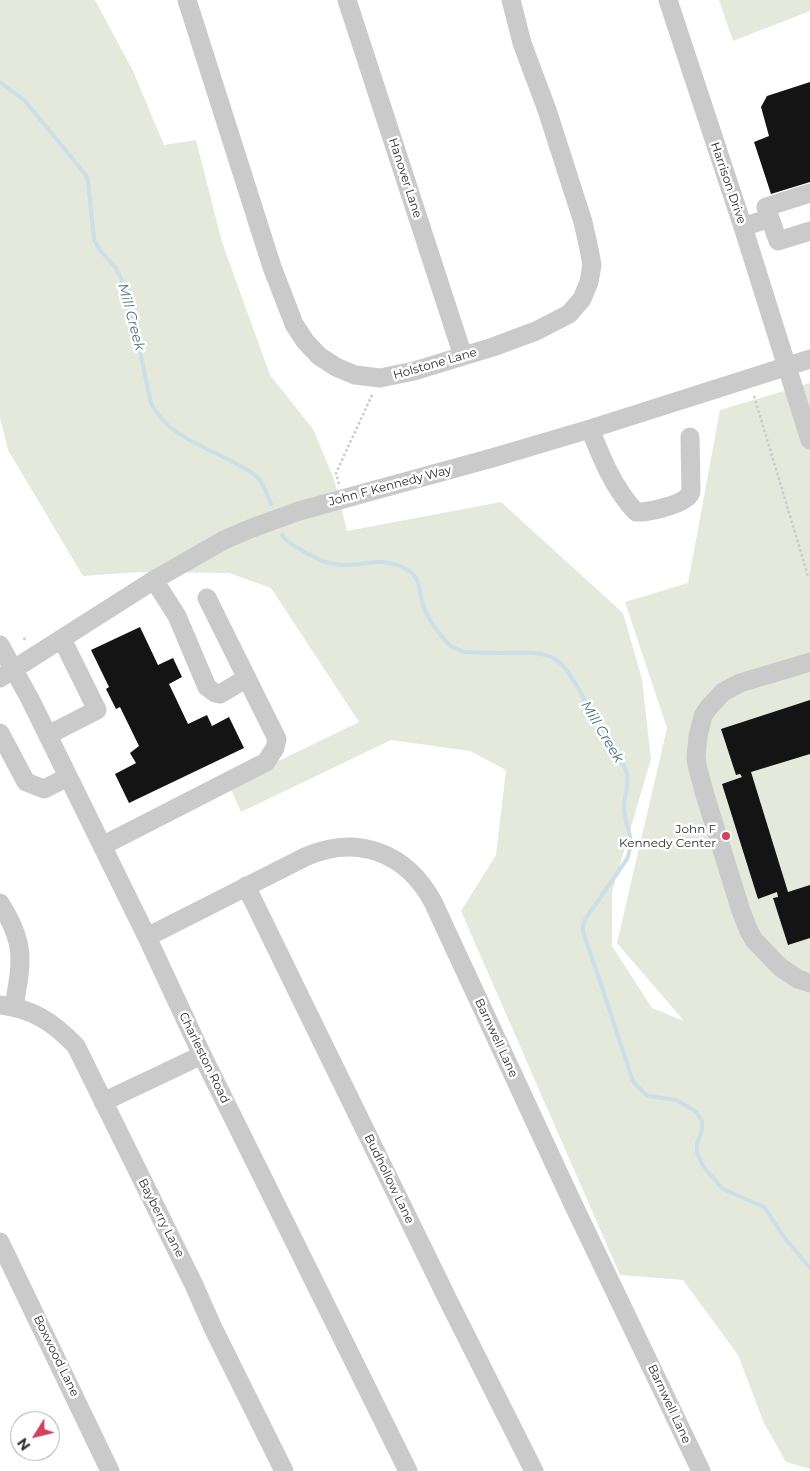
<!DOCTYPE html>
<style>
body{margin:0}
#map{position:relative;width:810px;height:1471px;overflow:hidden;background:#fff;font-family:Montserrat,sans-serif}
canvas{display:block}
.north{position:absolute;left:10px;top:1411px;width:50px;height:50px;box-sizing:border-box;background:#fff;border:1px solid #ababab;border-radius:50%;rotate:234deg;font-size:14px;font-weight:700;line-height:20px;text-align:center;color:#2d2d2d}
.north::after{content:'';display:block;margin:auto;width:18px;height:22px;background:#d1425d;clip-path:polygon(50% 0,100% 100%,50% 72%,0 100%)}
</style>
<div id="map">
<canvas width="810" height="1471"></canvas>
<div class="north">N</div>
</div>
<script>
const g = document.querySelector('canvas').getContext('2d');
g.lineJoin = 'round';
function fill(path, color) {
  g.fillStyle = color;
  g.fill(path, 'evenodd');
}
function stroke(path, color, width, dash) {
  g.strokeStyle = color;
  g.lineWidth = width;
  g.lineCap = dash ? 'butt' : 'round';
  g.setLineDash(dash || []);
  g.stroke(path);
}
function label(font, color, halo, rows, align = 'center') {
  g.font = font + ' Montserrat,sans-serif';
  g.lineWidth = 5;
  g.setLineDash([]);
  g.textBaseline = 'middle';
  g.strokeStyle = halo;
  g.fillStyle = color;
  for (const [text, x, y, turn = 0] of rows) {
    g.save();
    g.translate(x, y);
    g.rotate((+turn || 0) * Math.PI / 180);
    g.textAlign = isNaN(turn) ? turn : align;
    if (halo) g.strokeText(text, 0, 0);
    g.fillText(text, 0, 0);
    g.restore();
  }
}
fill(new Path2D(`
 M0 0H95L133 71 164 145 196 140 222 242 270 375 313 429 334 479 347 531 501 502 623 613 642 679 651 759 612 892V946L652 1008 684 1021 617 943 667 728 625 602 688 583 720 410 810 383V1469L786 1462 764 1423 738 1355 683 1280 620 1275 461 911 496 855 506 770 470 751 391 740 241 812 229 785 359 722 271 588 229 573 139 572 83 576 8 450 0 418Z
 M719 0H810V11L733 41Z`), '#e4e9dc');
stroke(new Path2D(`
 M0 82 25 101 86 175 88 181 94 239 99 249 116 268 127 291 151 403C165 433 202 446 231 461 240 466 250 470 257 477 265 485 267 495 271 504
 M282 535C287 543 295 546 303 551 317 559 329 566 346 565 370 565 377 557 402 567 424 577 417 590 424 608 428 618 442 639 451 646 455 649 459 650 465 652 477 652 490 653 502 653 519 653 539 650 555 659 572 669 594 720 605 738 612 750 624 761 627 774 629 785 624 797 624 808 625 830 636 835 627 859L586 918 583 925V932L603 990 632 1079 637 1086 648 1096 676 1100 692 1109 697 1113 702 1121V1129L697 1144V1152L700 1160 706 1170 723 1189 764 1207 784 1237 810 1268`), '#cadfe7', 4);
fill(new Path2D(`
 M810 82V182L771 194 754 142 769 136 761 107 767 96Z
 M140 627 158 665 173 658 182 677 169 684 188 724 207 715 212 726 229 717 244 748 129 803 115 774 136 763 130 753 139 746 120 707 116 709 106 689 109 687 91 650Z
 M810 700V754L751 772 788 892 810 885V938L788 945 773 898 778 897 777 892 758 899 722 784 742 777 740 774 736 775 721 729Z`), '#141414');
stroke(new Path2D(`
 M754 396 808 576
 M339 484 336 473 373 393
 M24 640 25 637`), '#cacaca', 2.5, [2.5, 2.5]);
stroke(new Path2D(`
 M187 0 272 267 294 324 305 341 319 356 336 367 355 375 380 378 414 371 493 347 536 331 569 314 582 299 589 282 592 265 589 249 583 222 547 110 522 43 511 0
 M347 0 463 356
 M668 0 743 227 810 440
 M770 218 778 241 810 231
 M743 227 770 218 766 207 810 193
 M590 429C602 459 614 489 636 512 647 513 679 505 686 498 688 497 690 494 691 492L690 437
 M154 580 177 616 207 687 215 693 220 694 247 678
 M0 645 30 699 147 937 202 1055 408 1471
 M810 662 740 683 723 692 709 707 703 716 698 736 696 758 698 769 705 795 741 911 749 931 754 940 780 967 798 979 810 983
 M0 678 154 580 224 540 252 528 299 511 492 458 590 429 810 359
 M0 733 26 782 44 789 68 777
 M48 735 97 710 62 639
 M102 846 266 762 275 748 277 739 207 598
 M246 886 448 1300 534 1471
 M0 903C26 944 22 961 14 1006
 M147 937 305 857C357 834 406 852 433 902L573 1204 701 1471
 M0 1005C33 1009 53 1022 76 1046L164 1224 194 1285 213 1328 284 1471
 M103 1102 202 1055
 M0 1242 110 1471`), '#cacaca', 19);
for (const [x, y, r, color] of [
 [726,836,5,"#d1425d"]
]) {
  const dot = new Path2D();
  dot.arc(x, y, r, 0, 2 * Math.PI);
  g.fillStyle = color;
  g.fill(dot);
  stroke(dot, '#fff', 2);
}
label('12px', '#2d2d2d', '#fff', [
 ["Hanover Lane",405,178,72],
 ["Harrison Drive",728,183,71],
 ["Holstone Lane",435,364,-16],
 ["John F Kennedy Way",390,486,-15],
 ["Barnwell Lane",496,1038,65],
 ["Charleston Road",204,1058,64],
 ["Budhollow Lane",389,1179,64],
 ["Bayberry Lane",161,1218,63],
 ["Boxwood Lane",56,1356,64],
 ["Barnwell Lane",669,1404,65]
]);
label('12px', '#2d2d2d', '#fff', [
 ["John F",716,829],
 ["Kennedy Center",716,843]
], 'right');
label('italic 14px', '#457385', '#fff', [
 ["Mill Creek",131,317,75],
 ["Mill Creek",602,732,59]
]);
</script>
